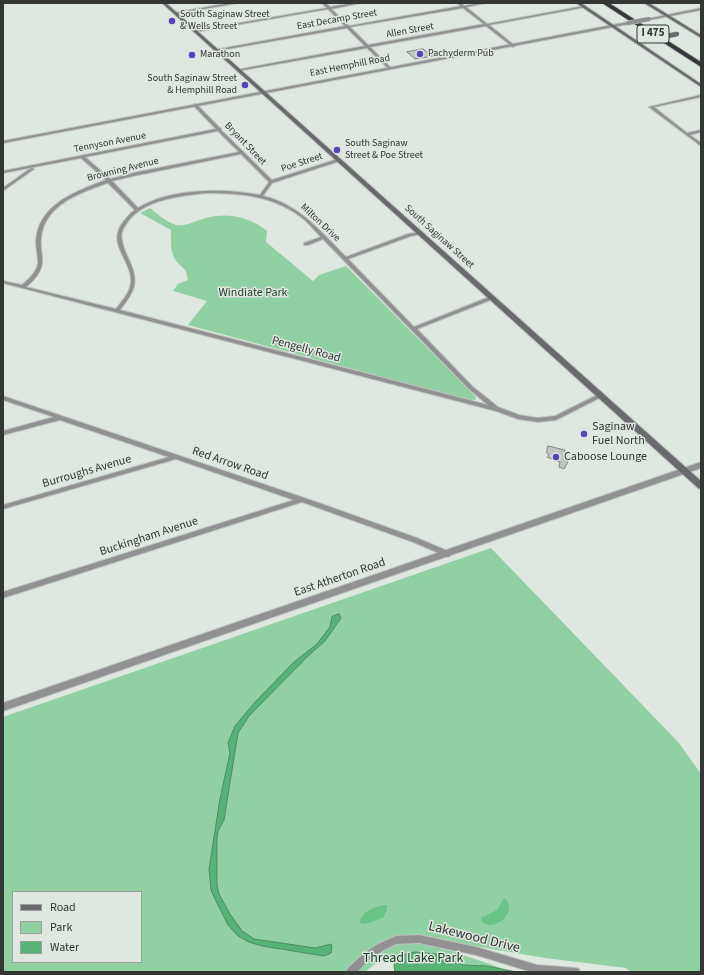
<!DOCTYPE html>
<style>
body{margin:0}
#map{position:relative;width:704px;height:975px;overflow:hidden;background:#dfe7e1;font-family:"Source Sans 3",sans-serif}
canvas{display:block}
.frame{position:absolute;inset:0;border:4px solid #333633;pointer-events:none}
.legend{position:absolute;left:12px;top:891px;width:130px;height:72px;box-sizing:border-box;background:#dfe7e1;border:1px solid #9aa09b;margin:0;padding:5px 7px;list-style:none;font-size:12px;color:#333633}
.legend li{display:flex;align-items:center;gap:8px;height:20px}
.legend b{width:20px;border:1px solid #9aa09b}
</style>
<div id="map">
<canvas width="704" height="975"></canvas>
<div class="frame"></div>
<ul class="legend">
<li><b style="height:5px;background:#69696e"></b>Road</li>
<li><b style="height:11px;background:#90d0a2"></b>Park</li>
<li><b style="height:11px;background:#56b275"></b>Water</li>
</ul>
</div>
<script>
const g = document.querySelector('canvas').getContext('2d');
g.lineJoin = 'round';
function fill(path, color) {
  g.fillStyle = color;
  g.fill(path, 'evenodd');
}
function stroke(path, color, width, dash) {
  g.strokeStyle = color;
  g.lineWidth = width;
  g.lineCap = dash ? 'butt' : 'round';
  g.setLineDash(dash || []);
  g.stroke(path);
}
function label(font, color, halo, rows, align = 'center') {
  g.font = font + ' "Source Sans 3",sans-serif';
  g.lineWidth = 3;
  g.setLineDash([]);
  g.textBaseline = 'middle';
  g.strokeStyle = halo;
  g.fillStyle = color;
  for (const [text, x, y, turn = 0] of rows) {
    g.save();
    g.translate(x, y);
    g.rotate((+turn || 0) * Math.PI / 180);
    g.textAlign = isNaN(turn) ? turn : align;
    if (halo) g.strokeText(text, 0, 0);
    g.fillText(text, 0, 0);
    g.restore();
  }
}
fill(new Path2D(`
 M150 208C158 214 166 222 176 225 186 227 197 220 206 218 228 212 250 217 267 231L266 242 313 281 319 275 346 266 476 397 475 400H468L188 325 207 301 173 291 178 284 188 280C186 265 181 269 175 259 170 251 171 240 171 230L140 213Z
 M491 548 679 743 701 774V972H631L626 968 545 958 439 940 426 945 437 946 507 970 519 972H395L393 961 386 958 378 961 365 972H3V717ZM13 892H141V962H13Z`), '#90d0a2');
fill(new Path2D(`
 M504 898C519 909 497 933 482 922L481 918 497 910Z
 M387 905V910L383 918 365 924 360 923C360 912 377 905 387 905Z`), '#69c486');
const water = new Path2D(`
 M339 614 341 618 325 641 308 656 249 716 238 733 224 820 218 831 217 838V885L219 894 230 914 242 931 254 939 315 948 331 944 332 947 331 953 324 956 262 946 249 942 238 936 228 925 216 901 211 890 209 869 220 799 230 753 228 743 235 726 256 701 294 662 317 644 330 627 332 617Z
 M415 952 436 954 463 965 487 966 516 972H395L394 966 396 957Z`);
fill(water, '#56b275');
stroke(water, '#4c8d61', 1);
const building = new Path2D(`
 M423 49 433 56 415 59 407 52Z
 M548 446 565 450 564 458 568 462 564 469 559 467 560 462 547 457 549 454 547 453Z`);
fill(building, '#bfc6c1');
stroke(building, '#808781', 1);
const minor = new Path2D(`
 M230 3H238L175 14 173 13Z
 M322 3H326L330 7 354 3H361L331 9 349 26 461 6 457 3H461L464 6 479 3H486L466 7 487 24 584 6 586 7 489 25 514 45 515 46 513 47 486 26 370 47 391 68 389 69 367 48 238 71 236 70 365 46 347 28 216 51 214 50 345 26 328 9 195 32 193 31 327 8ZM463 8 484 24 368 45 350 27Z
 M701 95V97L654 107 687 133 701 130V132L690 135 701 143V146L649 107Z
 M194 104H196L220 128H221V130L272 180 338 159H340V161L272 183 263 196C299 204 321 232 346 257L408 234 422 232V234L411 236 348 259 414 327 489 297H493V299L417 329 473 387 498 407 519 415 538 418 555 416 599 394H603L604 395 603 396 556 420 538 422 518 419 496 411 3 283V281L22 285C28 280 37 272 38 263 38 256 36 248 36 241 38 204 77 191 106 180L81 158 3 173V171L216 129 194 106ZM218 131 239 152 138 172 110 179 85 157ZM241 154 269 182 260 195C223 188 170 188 138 208L112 181 138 175ZM108 183 135 210C130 213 127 217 124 221 105 244 132 259 131 282 130 293 122 301 116 309L26 287C33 281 41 273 42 264 43 256 40 247 41 239 43 205 81 192 108 183ZM206 193C242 193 277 196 306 221 311 226 316 232 321 237L304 243V245H308L323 239 469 389 488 405 120 310C134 292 140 283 129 260 126 254 123 247 122 240 120 232 124 227 129 220 146 199 181 196 206 193Z
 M31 168 34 169 3 191V188Z
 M3 396 319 503 417 538 450 552 451 554 450 556 448 557 413 542 302 502 3 598V592L294 500 176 459 3 509V505L169 457 60 420 3 435V431L54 417 3 400Z
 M419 935 476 947 537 965 576 968 579 969 580 972H532L476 955 419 943 396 944 384 950 369 960 357 972H346L347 969 363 954 378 944 396 936Z`);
const tertiary = new Path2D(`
 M701 8V10L649 20 647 19Z
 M628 22 630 23 629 24 3 143V141Z
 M701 462V468L3 711V703Z`);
const secondary = new Path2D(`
 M162 3H166L701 481V489L698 488Z
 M576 3H581L701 84V87Z
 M644 3H649L701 35V38Z`);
const motorway = new Path2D(`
 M602 3H609L701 62V67Z`);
stroke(minor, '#bdc4be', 2);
stroke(tertiary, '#bdc4be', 2);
stroke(secondary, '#bdc4be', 2);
stroke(motorway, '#bdc4be', 2);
fill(minor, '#919194');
fill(tertiary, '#919194');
fill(secondary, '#69696e');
fill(motorway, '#36363d');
const tertiaryBridge = new Path2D(`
 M628 23 649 19`);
const secondaryBridge = new Path2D(`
 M649 40 677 34`);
stroke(tertiaryBridge, '#bdc4be', 5, []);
stroke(secondaryBridge, '#bdc4be', 5.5, []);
stroke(tertiaryBridge, '#919194', 4);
stroke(secondaryBridge, '#69696e', 4.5);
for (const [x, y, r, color] of [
 [172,21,4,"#5a44bc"],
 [420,54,4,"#5a44bc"],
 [192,55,4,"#5a44bc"],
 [245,85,4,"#5a44bc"],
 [337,150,4,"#5a44bc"],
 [584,434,4,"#5a44bc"],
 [556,457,4,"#5a44bc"]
]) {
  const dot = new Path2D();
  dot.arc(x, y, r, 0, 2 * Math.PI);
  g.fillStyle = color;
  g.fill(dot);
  stroke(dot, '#dfe7e1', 1.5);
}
label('10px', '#333633', '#dfe7e1', [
 ["South Saginaw Street",180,15],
 ["& Wells Street",180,27],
 ["Pachyderm Pub",428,54],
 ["Marathon",200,55],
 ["South Saginaw Street",237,79,"right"],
 ["& Hemphill Road",237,91,"right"],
 ["South Saginaw",345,144],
 ["Street & Poe Street",345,156]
], 'left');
label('10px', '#333633', '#dfe7e1', [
 ["East Decamp Street",337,20,-10],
 ["Allen Street",410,31,-10],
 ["East Hemphill Road",350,66,-11],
 ["Tennyson Avenue",110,143,-11],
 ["Bryant Street",245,144,46],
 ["Poe Street",302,163,-18],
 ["Browning Avenue",123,170,-14],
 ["Milton Drive",320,223,43],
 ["South Saginaw Street",439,237,42]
]);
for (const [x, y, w] of [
 [653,34,32]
]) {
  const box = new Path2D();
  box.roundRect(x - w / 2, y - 9, w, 18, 3);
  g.fillStyle = '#dfe7e1';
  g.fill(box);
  stroke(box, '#333633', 1);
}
label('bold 11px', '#333633', null, [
 ["I 475",653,34]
]);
label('12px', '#183e25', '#dfe7e1', [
 ["Windiate Park",253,293]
]);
label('12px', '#333633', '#dfe7e1', [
 ["Pengelly Road",306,350,15],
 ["Red Arrow Road",230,464,19],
 ["Burroughs Avenue",87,472,-16],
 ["Buckingham Avenue",149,537,-18],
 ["East Atherton Road",340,578,-19]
]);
label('12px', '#333633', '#dfe7e1', [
 ["Saginaw",592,427],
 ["Fuel North",592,441],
 ["Caboose Lounge",564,457]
], 'left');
label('14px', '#333633', '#dfe7e1', [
 ["Lakewood Drive",474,938,14]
]);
label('14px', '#183e25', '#dfe7e1', [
 ["Thread Lake Park",413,959]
]);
</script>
